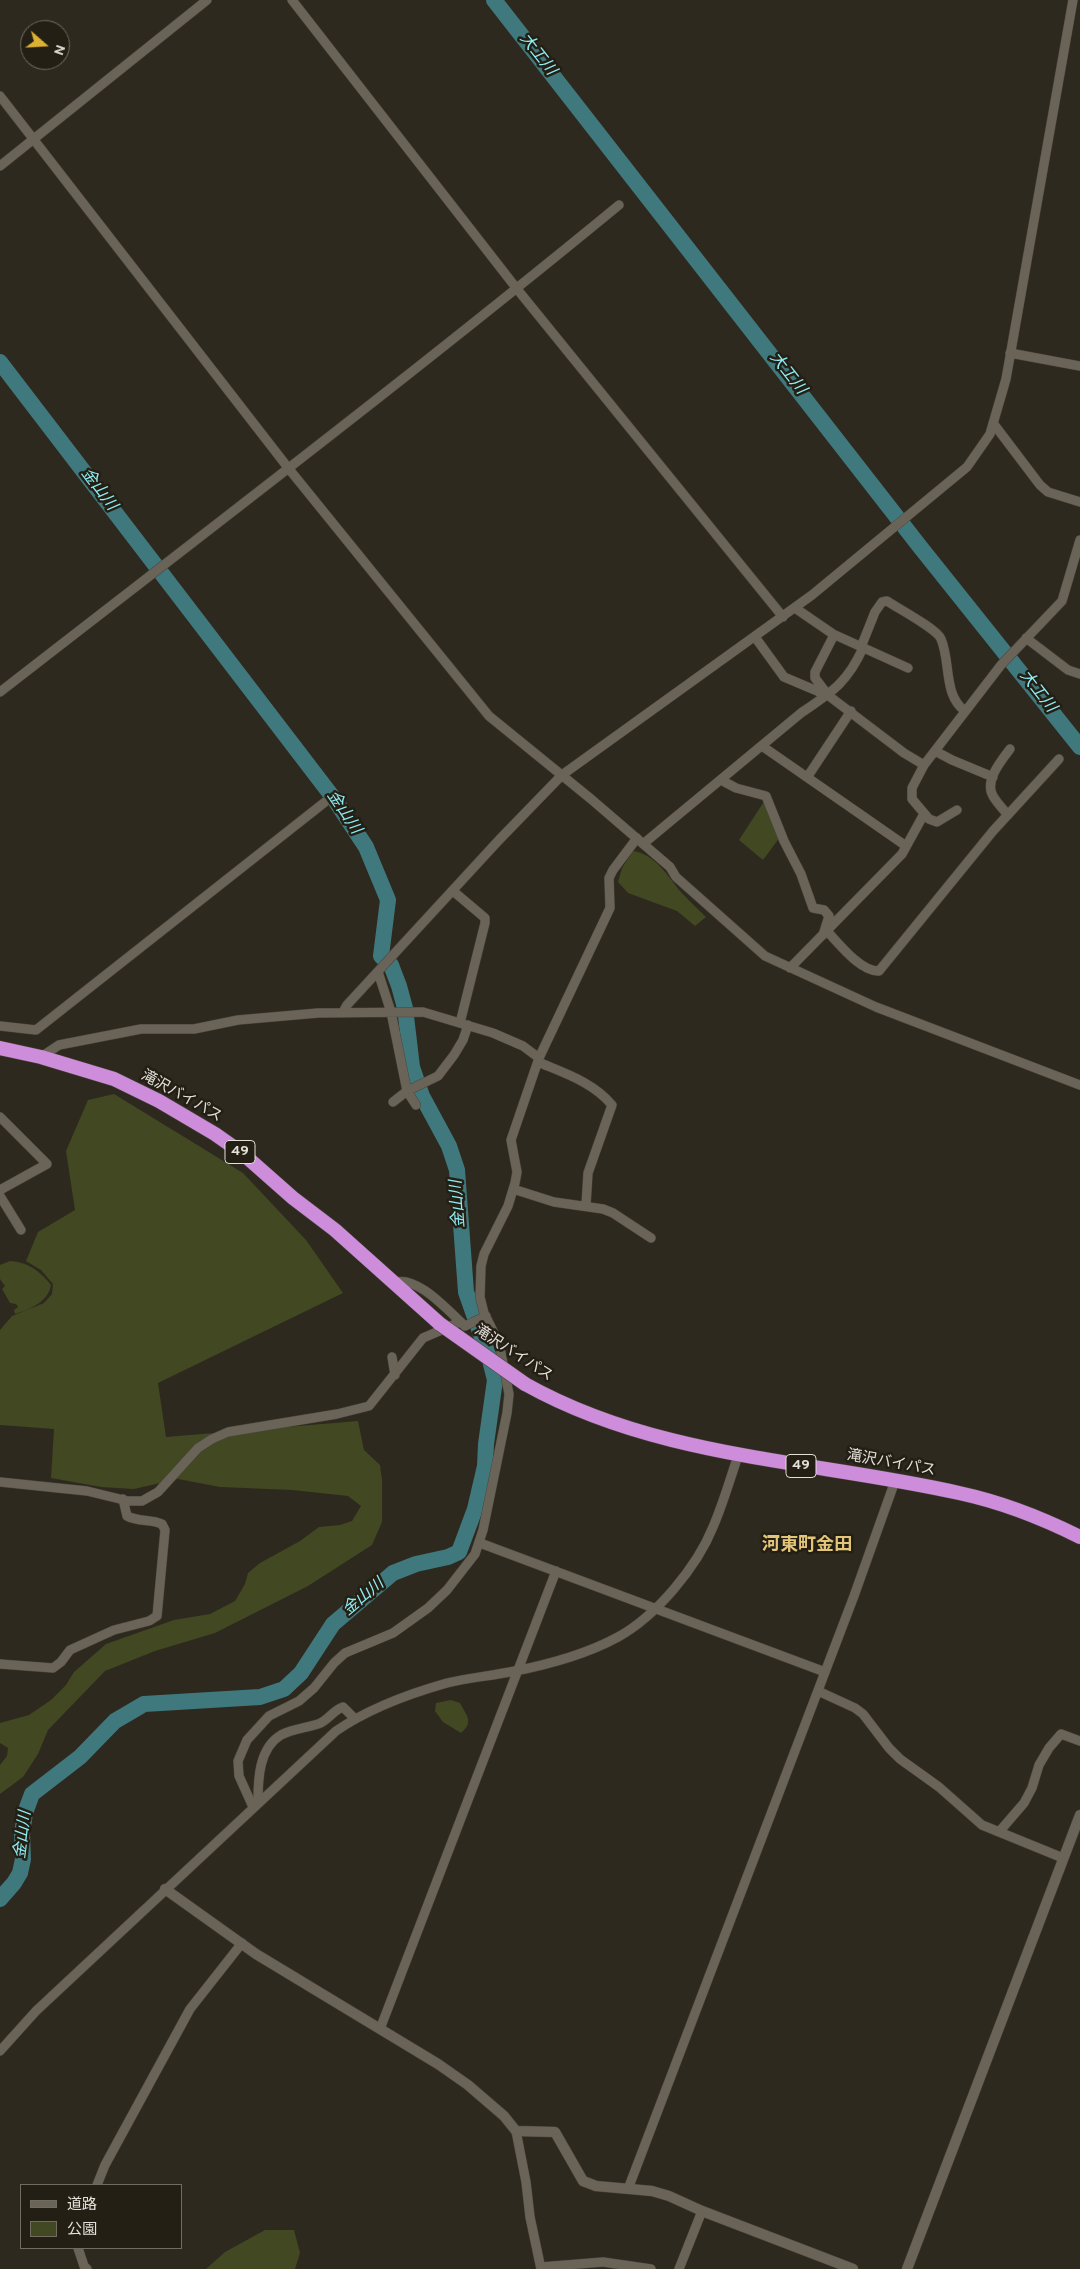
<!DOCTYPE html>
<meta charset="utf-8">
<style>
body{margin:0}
#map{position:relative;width:1080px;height:2269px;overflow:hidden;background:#2e291e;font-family:Overpass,"Noto Sans JP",sans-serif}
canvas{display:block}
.legend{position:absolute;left:20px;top:2184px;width:162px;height:65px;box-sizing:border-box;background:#241f15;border:1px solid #706c63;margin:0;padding:6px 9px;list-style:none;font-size:15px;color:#e3dfd9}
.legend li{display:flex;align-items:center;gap:10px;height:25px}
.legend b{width:25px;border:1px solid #706c63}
.north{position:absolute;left:20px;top:20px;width:50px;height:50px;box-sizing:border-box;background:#241f15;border:1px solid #706c63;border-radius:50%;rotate:109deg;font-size:14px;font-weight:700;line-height:20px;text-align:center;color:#e3dfd9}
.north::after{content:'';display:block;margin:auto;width:18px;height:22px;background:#ddb133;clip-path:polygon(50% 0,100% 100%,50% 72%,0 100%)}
</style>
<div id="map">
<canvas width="1080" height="2269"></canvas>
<ul class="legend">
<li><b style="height:6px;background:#6a6458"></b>道路</li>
<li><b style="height:14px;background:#414822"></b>公園</li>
</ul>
<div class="north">N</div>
</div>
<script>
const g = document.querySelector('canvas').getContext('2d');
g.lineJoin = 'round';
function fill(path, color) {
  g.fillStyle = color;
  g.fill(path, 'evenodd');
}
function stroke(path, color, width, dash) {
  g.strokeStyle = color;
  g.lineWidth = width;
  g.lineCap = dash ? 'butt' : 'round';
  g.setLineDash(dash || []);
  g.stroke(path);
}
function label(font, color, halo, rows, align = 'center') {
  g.font = font + ' Overpass,"Noto Sans JP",sans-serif';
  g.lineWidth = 5;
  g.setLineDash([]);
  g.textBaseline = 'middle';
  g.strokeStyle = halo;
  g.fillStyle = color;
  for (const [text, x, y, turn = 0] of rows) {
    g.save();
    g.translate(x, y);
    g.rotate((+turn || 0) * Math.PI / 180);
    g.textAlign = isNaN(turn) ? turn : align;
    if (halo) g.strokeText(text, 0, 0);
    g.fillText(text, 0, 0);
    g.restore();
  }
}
fill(new Path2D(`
 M765 800 780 837 763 860 739 840Z
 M633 851C655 854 667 875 680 891 688 900 697 908 706 917L695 926 677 911 628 893 618 882 622 868Z
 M114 1094 243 1173 306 1240 343 1293 158 1383 166 1437 358 1421 364 1450 380 1465 382 1480V1522L372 1545 308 1586 215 1633 155 1651 105 1671 48 1730 38 1754 23 1777 0 1794V1765L7 1756 8 1748 0 1743V1723L29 1715 51 1700 66 1685 74 1672 106 1644 174 1620 210 1614 235 1601 245 1584 248 1573 260 1563 300 1541 319 1527 340 1525 352 1521 361 1506 348 1496 292 1490 220 1487 178 1479 134 1489 101 1487 51 1478 54 1429 0 1425V1330L12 1316 44 1303 52 1294 53 1284 41 1270 26 1261 38 1232 75 1210 66 1151 88 1100Z
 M10 1261C28 1262 40 1271 51 1285 48 1302 31 1309 15 1314L14 1310 18 1307 16 1304 10 1303 2 1289 5 1286 0 1279V1265Z
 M451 1700 460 1703C467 1716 474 1722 461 1733L443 1722 435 1711 436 1703Z
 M265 2230H294L300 2253 295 2269H206L225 2252Z`), '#414822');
stroke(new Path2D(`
 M494 0 921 548 1080 747
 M0 362 335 800 366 847 388 900 381 956 391 965 399 986 405 1008 412 1067 422 1096 449 1146 457 1170 466 1292 490 1360 495 1380 486 1444 485 1466 475 1509 459 1552 448 1557 416 1564 393 1573 333 1624 301 1673 284 1689 260 1697 144 1704 115 1721 80 1757 32 1794 25 1813 22 1834 23 1859 20 1873 14 1883 0 1899`), '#40797d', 16);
const minor = new Path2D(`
 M292 0 517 289 783 617
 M0 96 289 469 489 716 591 799 670 867 676 877 765 956 876 1007 1080 1085
 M0 166 207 0
 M1010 353 1080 366
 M993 423 1040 485 1048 492 1080 502
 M795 608 833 634 908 668
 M755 637 784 677 829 696 904 753 924 765
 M1026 638 1068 670 1080 674
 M861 647 875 612 882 602 887 601C899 609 937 629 941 639 951 662 943 695 965 711
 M0 692C207 531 416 372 619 205
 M828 695 815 678V672L834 635
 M762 746 906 846
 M935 751 952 760 993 777
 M808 776 851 711
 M721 780 736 788 766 796 784 841 801 874 813 908 824 910 829 916 823 935
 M957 810 937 822 929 819 912 799V788L924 765 1001 665 1062 601 1080 540
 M1008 815C1003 809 997 803 993 796 984 781 1001 761 1010 749
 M643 844 801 713C832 692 847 683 863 648
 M453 891 485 918V923L460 1023
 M827 931C839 944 861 972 879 971L993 831 1059 759
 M790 968 902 854 924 814
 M378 972 391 1012 407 1091 416 1105
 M343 1012 347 1005 499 840 562 775 812 595 967 467 990 434 1006 379 1073 0
 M0 1026 36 1030 325 802
 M41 1057 59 1045 141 1029H194L238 1020 318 1013 423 1012 493 1033 523 1046 539 1058
 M538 1062C564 1073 593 1082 612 1105L588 1173 586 1205
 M393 1102 407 1091 438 1076 454 1055 463 1040 468 1025
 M0 1117 47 1164 0 1190
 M513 1189 554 1202 603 1209 613 1213 651 1238
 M0 1196 21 1230
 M393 1283C416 1273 449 1312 465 1326L486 1316
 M392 1357 395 1375
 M0 1482 87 1491 128 1501H142L158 1492 198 1448 212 1439 228 1432 337 1414 369 1406 423 1338 460 1322
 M480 1543 825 1672
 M0 1664 53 1668 61 1662 70 1650 114 1630 149 1621 157 1616 165 1530 162 1524C151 1519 138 1522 127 1516L123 1499
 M818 1691 855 1708 863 1714 889 1748 900 1759 939 1787 982 1825 1063 1858
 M258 1801C258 1779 259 1748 281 1735 292 1729 306 1728 318 1724 328 1721 333 1710 343 1707L354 1718
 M253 1807 239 1776 238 1761 247 1740 269 1716 299 1701 314 1688 334 1663 345 1653 393 1633 428 1608 447 1590 475 1554 483 1530 507 1413 509 1394 499 1343 484 1313 480 1297 481 1266 484 1254 508 1206 515 1183 517 1172 511 1140 539 1058 610 908 609 878 613 870 637 838
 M999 1832 1024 1803 1032 1788 1039 1765 1049 1748 1061 1734 1080 1741
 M380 2029 556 1571
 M0 2051 36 2011 336 1731C368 1709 408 1694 447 1683 467 1678 489 1676 510 1672 547 1665 585 1655 618 1637 656 1616 697 1567 713 1527 723 1504 730 1479 738 1456
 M516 2131 526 2182 530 2217 541 2269
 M97 2185 105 2165 190 2009 242 1943
 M628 2189 854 1596 895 1481
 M78 2248 84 2266 87 2269
 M541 2267 603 2262 651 2269
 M679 2269 702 2211`);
const tertiary = new Path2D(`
 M165 1889 256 1954 438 2064 468 2085 504 2116 516 2131 555 2132 583 2181 596 2186 652 2191 669 2196 702 2211 853 2269
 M907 2269 1080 1815`);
const trunk = new Path2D(`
 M0 1048 41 1057 114 1079 159 1101 215 1134 242 1153 293 1198 335 1230 440 1324
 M525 1384C659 1459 813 1460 959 1493 1001 1502 1042 1518 1080 1537`);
stroke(minor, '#4b473e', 10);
stroke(tertiary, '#4b473e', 11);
stroke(trunk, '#4b473e', 15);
stroke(minor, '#6a6458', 9);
stroke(tertiary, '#6a6458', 10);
stroke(trunk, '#cd8dda', 14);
const trunkBridge = new Path2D(`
 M440 1324 525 1384`);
stroke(trunkBridge, '#4b473e', 15, []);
stroke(trunkBridge, '#cd8dda', 14);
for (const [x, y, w] of [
 [240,1152,30],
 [801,1466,30]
]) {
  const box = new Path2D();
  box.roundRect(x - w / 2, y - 11.5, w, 23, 4);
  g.fillStyle = '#241f15';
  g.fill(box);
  stroke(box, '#e3dfd9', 1);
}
label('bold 14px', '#e3dfd9', null, [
 ["49",240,1152],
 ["49",801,1466]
]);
label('15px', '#e3dfd9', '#241f15', [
 ["滝沢バイパス",181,1097,29],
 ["滝沢バイパス",513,1354,33],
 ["滝沢バイパス",891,1464,10]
]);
label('italic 16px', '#90eff5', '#241f15', [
 ["大工川",537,55,52],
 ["大工川",787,374,52],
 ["金山川",98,490,53],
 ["大工川",1037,692,52],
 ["金山川",343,813,56],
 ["金山川",459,1204,-94],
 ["金山川",364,1598,-40],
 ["金山川",24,1835,-83]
]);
label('bold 18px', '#e3c57a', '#241f15', [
 ["河東町金田",807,1546]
]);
</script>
